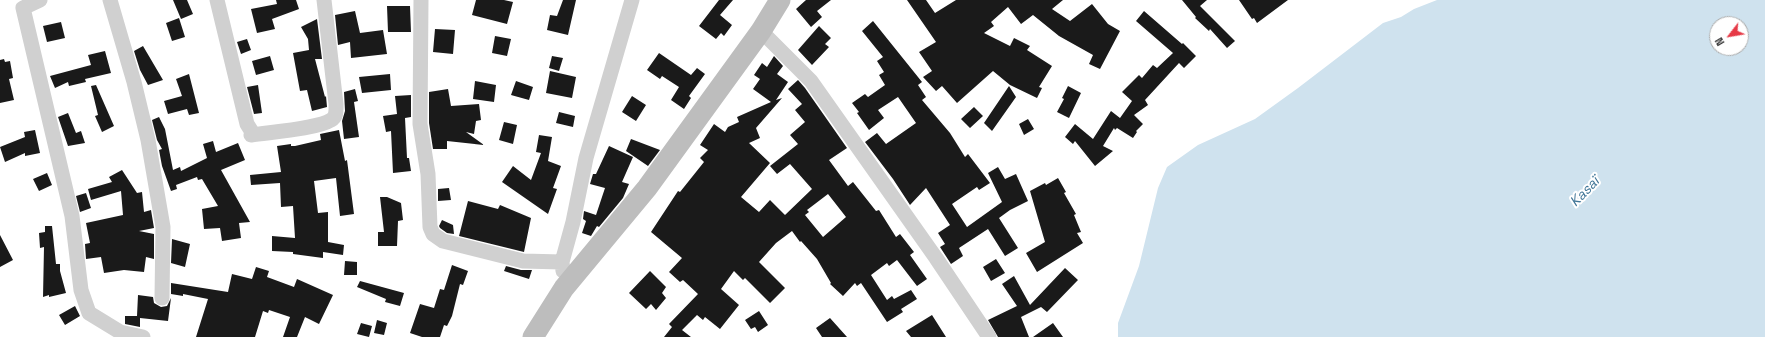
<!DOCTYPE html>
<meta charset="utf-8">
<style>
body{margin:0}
#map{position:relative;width:1765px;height:337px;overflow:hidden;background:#fff;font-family:"Space Grotesk",sans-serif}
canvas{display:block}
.north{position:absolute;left:1709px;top:16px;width:40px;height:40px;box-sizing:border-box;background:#fff;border:1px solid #adadad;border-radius:50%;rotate:239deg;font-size:11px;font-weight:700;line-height:16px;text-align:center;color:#333}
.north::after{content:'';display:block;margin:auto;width:14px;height:18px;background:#e63946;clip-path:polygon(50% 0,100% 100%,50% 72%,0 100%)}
</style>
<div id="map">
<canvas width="1765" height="337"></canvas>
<div class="north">N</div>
</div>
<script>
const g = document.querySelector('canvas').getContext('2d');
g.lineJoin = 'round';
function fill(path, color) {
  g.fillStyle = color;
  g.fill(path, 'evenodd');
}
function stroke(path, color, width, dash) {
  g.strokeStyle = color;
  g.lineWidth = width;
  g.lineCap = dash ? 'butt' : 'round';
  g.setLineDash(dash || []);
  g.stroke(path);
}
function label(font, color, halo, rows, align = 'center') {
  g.font = font + ' "Space Grotesk",sans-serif';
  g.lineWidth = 4;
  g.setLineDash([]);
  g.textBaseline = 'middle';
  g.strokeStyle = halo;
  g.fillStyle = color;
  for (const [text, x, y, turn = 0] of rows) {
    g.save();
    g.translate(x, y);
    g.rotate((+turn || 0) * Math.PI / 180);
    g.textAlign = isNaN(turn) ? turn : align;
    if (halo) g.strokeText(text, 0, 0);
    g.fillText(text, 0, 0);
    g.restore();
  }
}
fill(new Path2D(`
 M1437 0H1765V337H1118V323L1139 266 1158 188 1167 167 1198 145 1255 119 1298 88 1383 23 1401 17 1414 9ZM1717 24H1741V48H1717Z`), '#cfe2ee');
fill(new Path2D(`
 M173 0H187L193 14 181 19Z
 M276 0H296L299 9 272 19 275 29 257 33 251 9 277 4Z
 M476 0H504L513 2 507 24 472 15Z
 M563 0H576L568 35 547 30 550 15 557 16Z
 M719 0H733L720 15 732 25 724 36 721 33 716 39 699 26Z
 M806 0H831L817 11 822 17 811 27 796 9Z
 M907 0H926L935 13 956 0H1063L1052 9 1070 21 1092 4 1108 24 1120 31 1100 69 1089 64 1093 55 1059 36 1033 15 1021 24 1008 7 991 22 994 26 984 33 1010 46 1014 38 1030 46 1027 50 1052 66 1039 87 1042 88 1037 98 1010 85 993 71 957 103 942 86 936 91 923 77 932 71 919 52 936 42Z
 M1182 0H1207L1200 6 1235 41 1227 48 1210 29 1209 31 1195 18 1196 17Z
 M1239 0H1288L1257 23 1254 18 1252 19Z
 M387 6H410L411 32H388Z
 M355 11 360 33 383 30 387 54 351 58 350 42 338 45 335 15Z
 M1144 11 1182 44 1183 43 1196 56 1184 68 1179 63 1145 100 1148 105 1134 115 1143 124 1136 131 1137 132 1133 138 1117 128 1115 130 1114 128 1103 146 1113 151 1095 166 1075 141 1073 144 1065 137 1075 124 1093 139 1111 111 1120 118 1132 101 1122 92 1139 75 1142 78 1153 65 1157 68 1173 53 1136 21Z
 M179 18 185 37 172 41 166 23Z
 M317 19 322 59H315L325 97 326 96 327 107 312 111 307 90 300 91 293 53 309 50 308 39 301 27Z
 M873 21 922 82 918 85 926 97 922 100 950 133 965 157 968 154 990 183 979 190 977 187 952 204 967 227 1002 202 988 173 998 167 1005 179 1016 174 1028 201 1010 210 999 218 1018 248 1005 256 988 229 959 248 963 256 951 264 940 247 945 244 938 233 950 225 926 188 910 205 893 179 865 142 877 133 886 144 916 123 898 97 878 110 884 118 869 130 857 113 859 112 852 103 865 94 868 97 885 85 879 75 884 72 877 61 883 57 862 31Z
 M61 22 65 38 47 42 43 26Z
 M819 26 831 38 825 44 829 47 812 65 798 50Z
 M435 29 455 30 453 54 433 52Z
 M495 36 511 39 507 56 492 53Z
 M247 39 251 50 241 54 237 42Z
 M143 46 163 80 148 85 140 70 134 51Z
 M105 51 111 73 85 79 86 82 69 86 68 82 55 88 50 76 91 65 88 55Z
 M659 53 691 75 697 68 705 74 689 96 691 98 684 109 671 100 679 87 662 76 660 79 647 70Z
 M270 56 274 70 256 75 252 61Z
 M552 56 563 58 559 71 549 68Z
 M774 56 783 66 777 74 788 82 776 100 782 98 756 128 760 138 749 143 770 163 741 197 759 212 770 200 785 215 812 189 790 164 777 174 770 166 798 144 790 135 805 122 795 110 802 104 788 89 798 80 805 88 847 148 829 160 848 186 853 182 876 211 879 210 896 237 900 234 914 252 910 255 927 279 917 286 897 260 889 266 887 263 871 275 887 300 892 296 894 299 911 290 917 299 901 309 903 312 887 322 861 283 857 286 855 283 843 296 830 284 831 283 817 259 801 241 800 242 792 231 776 243 759 262 785 288 770 303 745 278 743 280 734 271 721 289 739 305 720 329 705 317 703 320 697 315 682 330 691 337H664L672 327 669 324 698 294 683 280 680 282 669 272 682 258 651 232 678 191 680 192 704 162 700 158 708 150 700 145 714 124 725 132 728 127 739 122 737 117 771 102 753 89 760 79 754 75 762 63 767 67ZM828 194 846 217 823 237 805 215 809 212 807 210Z
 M4 59 5 62 10 61 13 78 9 79 14 100 0 103V60Z
 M550 71 576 77 572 98 546 93Z
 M189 74 199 113 189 115 187 109 168 114 164 101 182 96 176 79Z
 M390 74 391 90 362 93 359 77Z
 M475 81 496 85 494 102 473 99Z
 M516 81 533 87 529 100 511 95Z
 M96 85 114 126 102 132 95 116 98 115 91 86Z
 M258 85 262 113 254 114 247 87Z
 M1009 86 1016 97 992 131 984 123Z
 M1068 86 1081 93 1069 118 1057 112 1064 99 1062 98Z
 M355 89 358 101 354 102 359 137 344 139 342 121 345 111 344 92Z
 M448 89 451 106 479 104 481 120 476 121 474 134 466 132 484 145 447 141V149H433L429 123V92Z
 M411 95V117L405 118 407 158H409L411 171 393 173 391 131 386 132 383 116 397 114 395 96Z
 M632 96 646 105 636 121 622 112Z
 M974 107 983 116 970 128 961 119Z
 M559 112 575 116 573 127 556 123Z
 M68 113 76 133 81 131 85 143 68 146 58 117Z
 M159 117 165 129 173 170 180 167 181 171 207 158 203 144 213 141 216 152 238 143 245 160 221 170 250 222 239 223 241 238 222 241 220 228 204 229 202 209 218 206 202 179 198 180 197 177 176 185 177 189 171 191 162 166 159 150 162 149 157 140 152 120Z
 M1028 119 1034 129 1024 135 1019 124Z
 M504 122 517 125 513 144 499 140Z
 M35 130 40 153 25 156V153L5 162 0 147 25 137 24 132Z
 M339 130 345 161 347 160 354 214 340 216 336 178 314 181 318 213 328 212V242L344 245 343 255 323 252V258L293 254V252L272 251V236L295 238 293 206 281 207 280 183 251 185 250 175 281 172 277 146 291 144V146H295L321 140 320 134Z
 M539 135 552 137 548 161 561 166 553 188 557 189 548 214 502 182 513 166 531 180 541 153 536 152Z
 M631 139 660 150 648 166 626 151Z
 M609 146 633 157 622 182 629 184 623 198 599 227 597 226 591 236 582 233 586 221 583 219 584 211 596 215 605 188 590 184 593 174H596Z
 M122 170 137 193 142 192 144 212 151 210 154 228 139 231 154 234V259L146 257 144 272 124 270 104 273 101 257 86 259 85 244 90 243 86 223 123 215 121 191 91 200 88 189 112 182 109 177Z
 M47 173 52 185 39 191 33 179Z
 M1058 178 1066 192 1064 193 1076 214 1074 215 1081 232 1077 233 1083 243 1037 272 1026 253 1045 242 1030 191 1045 183 1046 185Z
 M449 188 451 200 438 201V189Z
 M86 193 91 208 80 212 76 196Z
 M380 197H387L401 203 403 220 398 221 397 246H378V232H384Z
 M468 201 498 209 500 205 531 218 524 252 459 236Z
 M442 220 453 225 454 234 447 233 440 228 439 226Z
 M45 226H52L56 264H60V271L66 293 49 297V295L43 297 44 247 40 248 39 233 45 232Z
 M0 235 13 260 0 267Z
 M172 239 190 244 185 267 171 263Z
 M996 259 1005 273 991 281 983 267Z
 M345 261 357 262V275H344Z
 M452 265 468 271 463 285 460 284 452 316 447 326 444 325 440 337H422L410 333 420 304 434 308 440 289 444 290Z
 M506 266 521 270H532L529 279 504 271Z
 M256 267 269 271 267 277 294 287 297 279 333 295 319 324 305 317 297 337H283L290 317 269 310 268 313 263 311 255 337H196L208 299 183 294V296L171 294V283L228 292 232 274 252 279Z
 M1065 268 1078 280 1047 312 1041 307 1021 317 1029 337H998L988 320 1017 306 1002 284 1014 276 1030 305Z
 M650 271 666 287 662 293 666 298 656 310 651 304 646 309 629 293Z
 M360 281 404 293 400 306 385 302 386 299 357 287Z
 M138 295 153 297 154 303 161 307 167 306 171 298 168 321 140 318V327L125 324V316H137Z
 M75 306 80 316 65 325 59 315Z
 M759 311 768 325 758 332 755 327 751 329 745 320Z
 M932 315 946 337H911L906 331Z
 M830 318 847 337H822L816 328Z
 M377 320 387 323 384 335 374 333Z
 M361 323 372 326 369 337 357 334Z
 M1053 323 1063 337H1033Z`), '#1a1a1a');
stroke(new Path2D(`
 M40 0 23 8 72 216 81 290 89 313 120 332 143 337
 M110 0 134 82 148 140 163 227 162 298
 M217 0 247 124 252 132 251 135C270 132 317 129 331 120 337 117 336 110 336 104L324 0
 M421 0 420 124 428 174 430 227 433 234 443 241 523 261 562 262
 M761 31 811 81 936 258 989 337
 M563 271 562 262 573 222 586 158 632 0`), '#d0d0d0', 15);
stroke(new Path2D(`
 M533 337 564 288 647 188 761 31 780 0`), '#bdbdbd', 21);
label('italic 14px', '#3f7597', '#fff', [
 ["Kasaï",1585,192,-46]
]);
</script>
